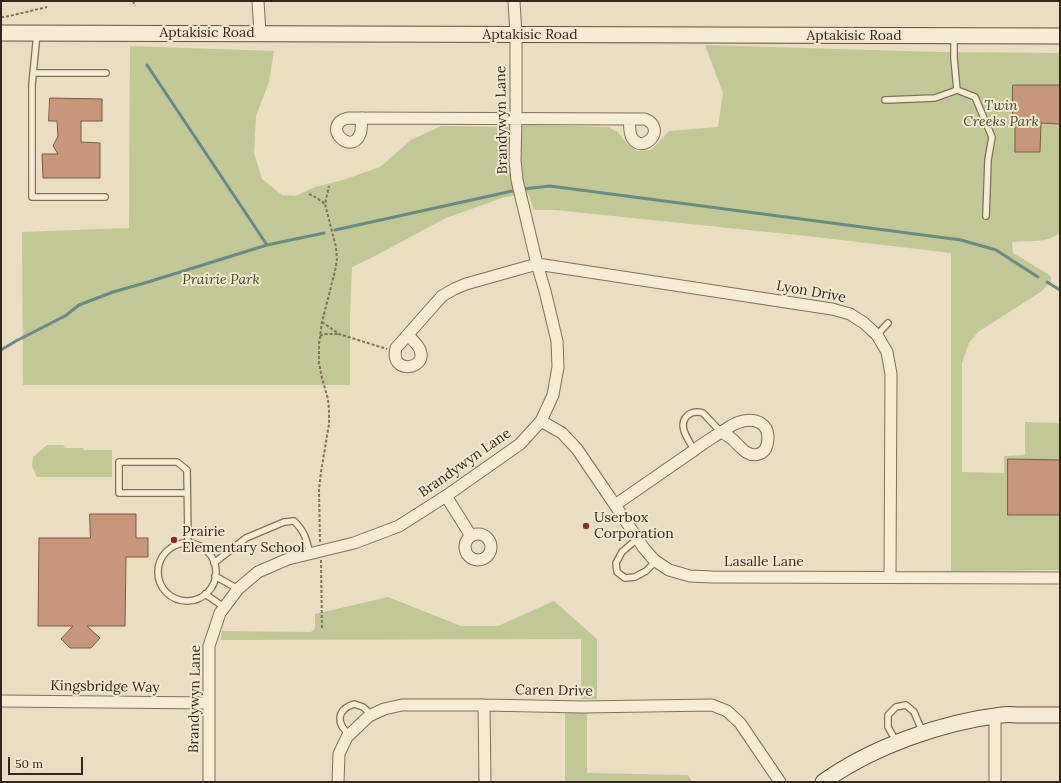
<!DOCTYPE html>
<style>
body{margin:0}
#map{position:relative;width:1061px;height:783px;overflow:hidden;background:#eaddc1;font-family:Lora,serif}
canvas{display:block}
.frame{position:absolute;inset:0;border:2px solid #33271d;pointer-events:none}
.scale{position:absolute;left:8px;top:757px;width:75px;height:18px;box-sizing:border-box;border:2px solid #33271d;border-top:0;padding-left:5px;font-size:12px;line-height:14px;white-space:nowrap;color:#33271d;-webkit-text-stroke:3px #f2e8d0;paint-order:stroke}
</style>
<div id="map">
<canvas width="1061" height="783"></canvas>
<div class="frame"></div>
<div class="scale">50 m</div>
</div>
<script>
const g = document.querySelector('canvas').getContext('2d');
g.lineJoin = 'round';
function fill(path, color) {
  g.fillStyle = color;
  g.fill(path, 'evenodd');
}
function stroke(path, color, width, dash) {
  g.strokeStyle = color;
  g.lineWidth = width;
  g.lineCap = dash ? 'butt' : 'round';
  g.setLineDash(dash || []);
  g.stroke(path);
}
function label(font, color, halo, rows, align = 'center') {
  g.font = font + ' Lora,serif';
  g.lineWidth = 4;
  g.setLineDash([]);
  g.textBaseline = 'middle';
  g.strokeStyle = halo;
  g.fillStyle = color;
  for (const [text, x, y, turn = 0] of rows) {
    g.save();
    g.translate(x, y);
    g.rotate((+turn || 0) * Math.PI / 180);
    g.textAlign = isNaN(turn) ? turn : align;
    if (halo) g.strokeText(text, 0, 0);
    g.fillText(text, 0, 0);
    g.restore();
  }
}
fill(new Path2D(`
 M705 45 937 52 1060 53V233C1045 244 1029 240 1012 242L1013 253 1048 274 1051 277V281L1042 291 978 332 969 343 962 363V472L1004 473V456L1025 455V422L1060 423V570L951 571V253L816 237 555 210H534L528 193 502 198 446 218 371 258 352 267 350 314V385H23L22 232 129 228 130 46 274 51 269 82 256 116 254 153 262 179 282 195 295 196 315 187 343 180 380 167 411 140 441 126 503 127 531 125 608 127 618 132 627 144 637 151 651 150 669 131 718 127 723 93Z
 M47 445H63L65 448H83L84 450H112V477H37L32 466 33 457Z
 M388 597 461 626H498L554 601 597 639V699H581V639L221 640 222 631 310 632 313 631 315 628V614Z
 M565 711H587V773L688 775 692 782H565Z`), '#c2c796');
stroke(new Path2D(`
 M147 65 267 245
 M523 189 550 186 961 240 996 250 1038 277
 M335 230 517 190
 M1047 282 1060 290
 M1 350 16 341 65 316 79 305 113 292 148 282 267 245 324 233`), '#6b8a82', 3);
const building = new Path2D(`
 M1013 85H1060V124L1041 123 1040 152H1015V123H1013Z
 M50 98 102 99V121H81V142L100 143V178H43L42 154H58L53 146 58 136 57 121H49Z
 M1008 459 1060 460V515H1008Z
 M90 514H136V538H148V557H126L125 626H87L100 638 91 648H70L61 639 73 626H38L39 538H90Z`);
fill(building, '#c69879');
stroke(building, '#7f5942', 1);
const lane = new Path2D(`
 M37 33 32 85V197H105
 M33 73H106
 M957 90 975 97 992 137 988 160 986 216
 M885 100 935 98 957 90 954 58V36
 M877 335 888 323
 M694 450C689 440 676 425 688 415 692 412 697 411 703 413L721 432
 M187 493H119V462H177L187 470 188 544
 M637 539 622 552 616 563 617 572 625 578 635 577 646 571 656 561
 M158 572a29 29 0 1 1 58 0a29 29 0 1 1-58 0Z
 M214 563 246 538 284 522 294 521C305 532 306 538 310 554
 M215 576 238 589
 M205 594 224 607
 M350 735C336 724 336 710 354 704L363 707 372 715
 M896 741 888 727V715L896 707 906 705 914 712 923 733`);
const street = new Path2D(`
 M258 1 260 33
 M362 118C361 123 362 130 360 134 351 157 320 125 348 118L645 119C668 129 643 155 632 138 629 133 630 125 629 119
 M408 335C412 340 418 344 420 350 428 370 389 375 396 348L442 296 454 289 466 284 537 264 832 309 850 314 864 323 877 335 887 352 891 374 890 577
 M541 421 562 433 577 449 615 505 643 547 654 560 669 570 690 576 712 577 1060 578
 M446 496 471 536
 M615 505C641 487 667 469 693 451 702 444 712 438 721 432 727 429 731 425 737 423 755 416 772 423 767 445 765 454 755 457 748 453 743 451 740 446 736 443 732 438 727 435 721 432
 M465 547a13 13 0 1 1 26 0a13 13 0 1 1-26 0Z
 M1 701 209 703
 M484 705 485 782
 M209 782V646L220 613 238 589 258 572 288 559 354 543 399 526 446 496 520 444 541 421 553 395 558 367 557 341 545 291 537 264 517 180 515 160 516 118V35L514 1
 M338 782 339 754 347 737 369 716 384 709 402 705H484L583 707 712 705 727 711 740 723 780 782
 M995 782V716`);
const secondary = new Path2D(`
 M1 33 1060 36
 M823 782C872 747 942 722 1002 715 1008 714 1014 715 1020 715 1033 715 1047 715 1060 715`);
stroke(lane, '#826f5a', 8);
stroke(street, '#826f5a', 13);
stroke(secondary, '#64503d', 17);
stroke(new Path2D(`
 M133 1 135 6
 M1 17H5L47 7
 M309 194 317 198 325 204
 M322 322 339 334 387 349
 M320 336 324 334H338
 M320 542 319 490 321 472 329 424V411L328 399 322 378 319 363V344L322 322 335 271 337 259 336 247 325 204 329 186
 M321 560 322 629`), '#826f5a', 2, [3, 2]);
stroke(lane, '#f6ebd3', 5.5);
stroke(street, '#f6ebd3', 11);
stroke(secondary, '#f6ebd3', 15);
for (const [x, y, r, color] of [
 [586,526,4,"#8c2e30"],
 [174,540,4,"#8c2e30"]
]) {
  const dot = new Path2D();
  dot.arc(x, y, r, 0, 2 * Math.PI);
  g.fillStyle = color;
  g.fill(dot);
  stroke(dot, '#f2e8d0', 1.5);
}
label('14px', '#33271d', '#f2e8d0', [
 ["Aptakisic Road",207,33],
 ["Aptakisic Road",530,35],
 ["Aptakisic Road",854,36],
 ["Brandywyn Lane",502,120,-91],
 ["Lyon Drive",811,292,10],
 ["Brandywyn Lane",465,463,-35],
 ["Lasalle Lane",764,562],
 ["Kingsbridge Way",105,687,1],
 ["Caren Drive",554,691,1],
 ["Brandywyn Lane",195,699,-89]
]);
label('italic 14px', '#444e25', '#f2e8d0', [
 ["Twin",1001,106],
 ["Creeks Park",1001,122],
 ["Prairie Park",221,280]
]);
label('14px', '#33271d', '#f2e8d0', [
 ["Userbox",594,518],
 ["Corporation",594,534],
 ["Prairie",182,532],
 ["Elementary School",182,548]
], 'left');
</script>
